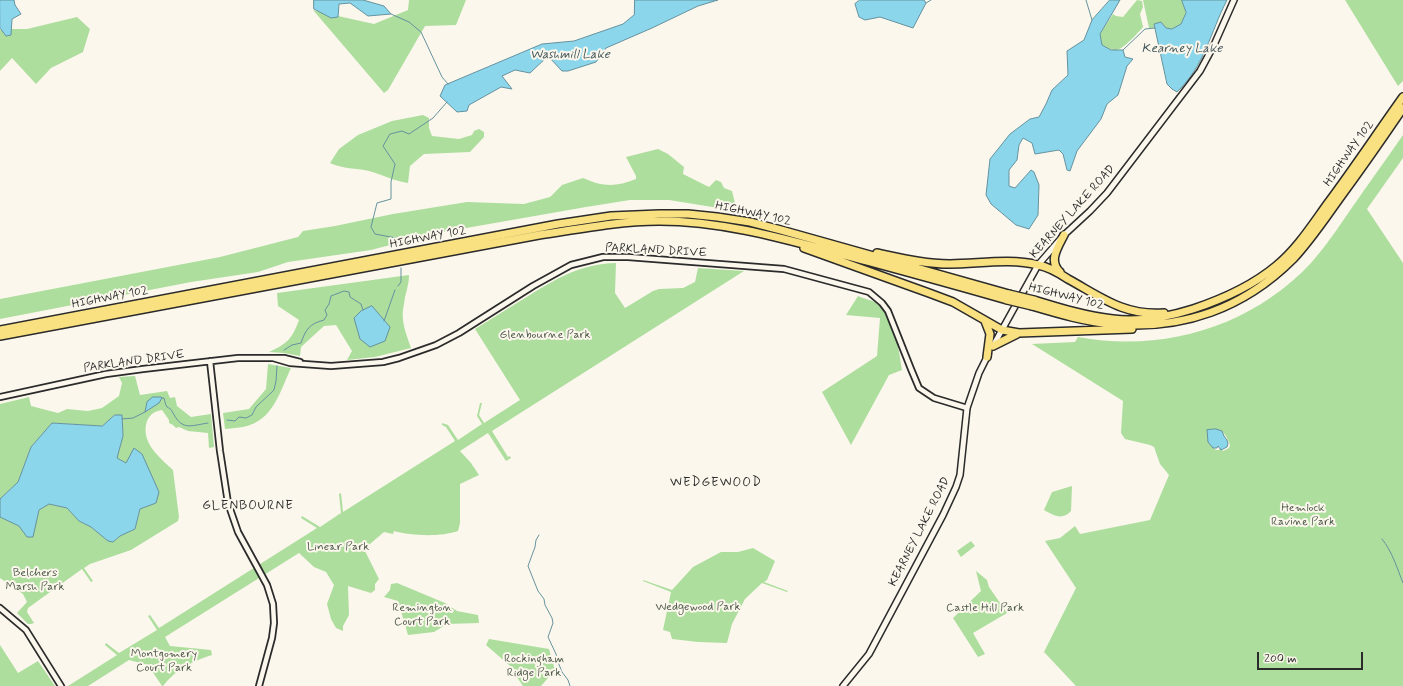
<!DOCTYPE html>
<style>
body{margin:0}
#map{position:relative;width:1403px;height:686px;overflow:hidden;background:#fbf7ec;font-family:Mynerve,sans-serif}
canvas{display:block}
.scale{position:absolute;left:1257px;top:652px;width:106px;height:18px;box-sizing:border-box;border:2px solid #2b2b2b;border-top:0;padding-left:5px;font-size:12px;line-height:14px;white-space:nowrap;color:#2b2b2b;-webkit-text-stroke:3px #fbf7ec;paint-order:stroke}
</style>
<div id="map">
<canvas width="1403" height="686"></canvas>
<div class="scale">200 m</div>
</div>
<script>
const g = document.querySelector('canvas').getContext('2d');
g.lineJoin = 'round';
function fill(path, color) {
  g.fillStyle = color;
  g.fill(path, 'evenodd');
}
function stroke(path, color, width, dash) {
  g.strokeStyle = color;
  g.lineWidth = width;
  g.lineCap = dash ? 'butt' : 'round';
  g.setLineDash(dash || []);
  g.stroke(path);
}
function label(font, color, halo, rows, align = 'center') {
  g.font = font + ' Mynerve,sans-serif';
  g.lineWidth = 4;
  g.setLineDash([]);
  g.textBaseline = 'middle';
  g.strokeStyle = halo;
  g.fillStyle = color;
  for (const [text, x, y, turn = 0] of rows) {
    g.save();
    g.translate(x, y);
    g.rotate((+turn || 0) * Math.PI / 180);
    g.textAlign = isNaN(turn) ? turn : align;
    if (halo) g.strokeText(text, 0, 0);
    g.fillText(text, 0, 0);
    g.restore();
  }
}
fill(new Path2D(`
 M409 0H466L456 25 425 26 388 90 384 93 313 10 337 17 338 16 374 24 408 10Z
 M1137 0 1142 1 1143 7 1140 14 1143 27C1138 33 1124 48 1117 50 1112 51 1106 47 1102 45L1100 34 1113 14 1116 16 1123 17Z
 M1143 0H1182L1186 13 1181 24 1172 29 1166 28 1161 22 1154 24 1155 28H1149Z
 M1345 0H1403V81L1398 86Z
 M77 17 90 29 83 52 51 68 36 84 12 58 0 71V30H2L6 36 11 35V29H27Z
 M423 115 429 118V128L432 136 459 139 472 135 474 131 479 129 484 132V137L470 152 424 154 410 166 408 183C394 181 383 175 369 171 356 168 343 169 330 163L339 149 358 135 392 121Z
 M1403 135V158L1367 209 1403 263V686H1076L1044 652 1076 588 1045 541 1060 538 1075 526 1080 534 1150 520 1169 475 1160 464 1154 447 1150 445 1125 439 1121 433 1123 401 1032 344 1075 342 1078 337C1163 353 1251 327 1311 263 1326 246 1338 228 1351 209 1368 184 1386 160 1403 135ZM1221 431C1226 434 1228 440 1230 445L1229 448 1223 451 1220 447 1219 450H1216L1210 444Z
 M658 149 668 154 684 167 683 174 709 187 716 180 721 182 724 188 732 191 737 211 669 200H630L586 207 432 234 371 250 288 262 258 272 191 282 0 319V299L220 257 298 237 303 231 335 226 393 214 467 202 524 204 550 197 562 185 583 178C603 187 616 187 636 179V176L626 157Z
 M616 263 615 293 625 308 653 291 659 289 683 288 695 282 698 268 744 271 492 431 508 457 510 456 511 458 506 461 488 433 460 451 471 463 479 475 460 484V523L458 531C441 537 412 536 394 531L393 534 384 532 364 549 379 579 375 584V590L371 593 348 586 349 615 343 626V631L336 628 331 619 327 604 334 585 326 572 314 567 299 553 165 637 170 646 211 650 212 655C193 661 176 669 163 686H162L148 665 129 660 88 686H68L117 655 105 645 106 643 119 653 157 630 148 616 150 615 159 628 317 528 301 518 302 516 320 527 341 513 339 494 341 493 343 512 455 441 446 427 442 425V423L448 425 458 440 482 424 477 416 480 403H482L479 415 484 423 520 400 475 329C492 319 508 308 525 298 556 279 579 264 616 263Z
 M409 275C409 286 405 294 404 304 400 320 406 333 411 348L375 357 347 360 352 351 336 325 324 326 301 347 300 356 284 353 269 352C287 344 292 339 299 320L278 306 277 293Z
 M858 296C864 299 873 300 878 304 895 316 899 351 902 370L889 375 851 445 822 392 877 356 880 318 846 315Z
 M268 364 291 368C281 389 274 417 250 425 242 428 233 428 225 429L223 413 249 409 266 389Z
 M135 376 140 395 167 391 170 398 175 397 177 406 191 417 211 414 214 447 209 448 208 433 188 431 179 427 176 428 173 425 169 423V420L162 410C155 411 150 414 147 421 140 442 159 457 173 470L179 517 178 521 131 550 90 564 84 568 93 581 91 582 82 569 28 608 27 612 34 623 31 624H28L17 613 27 602 23 594 0 578V517L19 526 27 536 39 510 49 504 67 508 79 521 91 527 108 541 113 542 120 536 135 529 140 509 156 503 126 463 117 458 123 436 122 415H115L102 426 52 423 31 447 18 482 0 499V404L29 397 31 406 58 413 67 409 88 411 102 408 119 396 122 383 119 377Z
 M1072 486 1071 511C1062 521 1053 515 1044 510L1052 492Z
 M971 541 975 546 961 557 957 551Z
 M753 548 775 561 767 580 764 582 788 591 787 592 762 583 745 599 732 624 727 643 698 642 672 639 670 632 663 630 671 592 643 581V580L672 590 693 567 721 552H738Z
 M976 571 987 580 989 587 1007 613 973 633 985 654 978 657 953 618 981 591Z
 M397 583 445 603 457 611 478 615 479 623 447 624 434 632 408 635 398 601 384 597 390 590 391 584Z
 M489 639 549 649 555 670 541 686H523L514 673 516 671 486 645Z
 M0 645 18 673 38 661 55 686H0Z`), '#adde9e');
const water = new Path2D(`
 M0 0H14L15 5 21 14 12 19 11 35 6 36 0 28Z
 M314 0H363L384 6 391 14 368 16 350 3 339 4 338 17 331 18 314 9Z
 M635 0H718L698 6 652 28 606 48 596 62 568 71H562L548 56 530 73 515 70 502 76 512 89 501 87 469 105 467 111 457 112 440 96 445 85 542 44 574 41 623 24 634 15Z
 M860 0H924L926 3 913 28 880 17 865 20 859 17 855 4Z
 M1110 0H1120L1100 34 1102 45 1111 50H1123L1125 57 1133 59 1127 66 1118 95 1107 104 1101 119 1077 151 1070 171 1067 170 1063 154 1059 150 1035 154 1032 143 1023 138 1019 145 1017 160 1009 170V186L1015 188 1031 170 1034 172 1039 185 1038 215 1029 229 1016 225 991 204 986 195 990 159 1010 134 1030 119 1039 117 1046 104 1052 90 1068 75 1067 51 1084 40 1092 20Z
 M1182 0H1227C1210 33 1205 65 1177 92L1172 89 1167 84 1154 24 1161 22 1166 28 1172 29 1181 24 1186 13Z
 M372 306 390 327 385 341 370 347 360 339 354 318 361 311Z
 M153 397H161L162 398 159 403 145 412 147 402Z
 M115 415H122L123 436 117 458 126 463 134 448 142 454 159 492 156 503 140 509 135 529 120 536 113 542 108 541 91 527 79 521 67 508 49 504 39 510 33 537H27L19 526 0 517V499L18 482 31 447 52 423 102 426Z
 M1216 429 1222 431 1224 436 1227 440 1228 444 1227 447 1221 450 1218 446 1217 448H1213L1208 442 1207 430Z`);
fill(water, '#8bd6eb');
stroke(water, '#65929e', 1);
stroke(new Path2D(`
 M1086 0 1092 20
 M926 3 931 0
 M391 14 409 22 421 32 442 77 448 84
 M1123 50 1145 29 1155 28
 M397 247 396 238 375 234 371 227 377 203 391 199V182L395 164 383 146 390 134 402 131 409 134 433 118 447 102
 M398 286 401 282V268
 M384 321 395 290
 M284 350 292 345 301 343C306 329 309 324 324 320L327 315 325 310 329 304 331 296 344 291 349 292 350 297 361 304 363 310
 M162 398H164C165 401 165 404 167 407 169 408 171 409 172 411 182 431 189 426 208 423
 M122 419 133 418 145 412
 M227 420 235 421 239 417 246 418 252 415 256 407 274 390 276 381 277 366
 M539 535 536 540 535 547 528 566 538 591 544 599 545 605 552 618 553 623 548 637 556 654 558 662 562 672 568 680 570 686
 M1382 539C1392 551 1397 568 1403 583`), '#65929e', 1);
const tertiary = new Path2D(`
 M273 358 290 363 331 366 383 362 399 358 436 345 459 333 533 286 571 265 603 257H628L784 269 869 292 882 303 888 311 911 369 919 388 934 398 967 408
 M210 361 220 451 228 503 238 532 267 585 273 604 274 623 272 638 259 686
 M0 397 106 374 143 369 238 358H284L300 362
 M0 608 26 630 61 686`);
const secondary = new Path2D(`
 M993 346 1038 265 1064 235 1090 211 1107 193 1200 71 1214 45 1234 0
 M843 686 869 654 943 515 956 487 960 475 967 408 979 373 988 355`);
const motorway = new Path2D(`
 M804 248 929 293 953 302 1002 330 1019 333 1132 329
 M877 253C901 258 925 264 950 264 978 264 1010 258 1038 265 1049 267 1059 273 1068 279 1101 297 1124 316 1164 313
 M1060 272C1048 261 1058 247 1064 235
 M1034 300C1060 308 1086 316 1113 319 1140 322 1168 317 1193 309 1223 299 1252 286 1276 266 1297 249 1312 225 1328 203 1354 168 1378 132 1403 97
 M1032 306C1059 314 1086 322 1114 324 1183 330 1244 308 1293 259 1310 241 1324 220 1339 199 1361 169 1382 139 1403 108
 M985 321 990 334 987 357
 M0 330 558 224 611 216 659 214H688L717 217 750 222 781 230 1009 294
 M0 336 539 235C579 229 619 221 659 221 722 221 781 238 841 254 896 269 952 284 1007 300
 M993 346 1017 334`);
stroke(tertiary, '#2b2b2b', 8);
stroke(secondary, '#2b2b2b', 8);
stroke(motorway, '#2b2b2b', 10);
stroke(tertiary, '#fbf7ec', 4.5);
stroke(secondary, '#fbf7ec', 5);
stroke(motorway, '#f9e181', 7);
const motorwayBridge = new Path2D(`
 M1009 294 1034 300
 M1007 300 1032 306`);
stroke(motorwayBridge, '#2b2b2b', 10, []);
stroke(motorwayBridge, '#f9e181', 7);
label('12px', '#2b2b2b', '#fbf7ec', [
 ["HIGHWAY 102",1349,154,-55],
 ["KEARNEY LAKE ROAD",1073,212,-48],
 ["HIGHWAY 102",753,214,12],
 ["HIGHWAY 102",428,238,-11],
 ["PARKLAND DRIVE",656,251,3],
 ["HIGHWAY 102",1066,297,14],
 ["HIGHWAY 102",110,298,-11],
 ["PARKLAND DRIVE",134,362,-8],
 ["KEARNEY LAKE ROAD",920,532,-63]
]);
label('12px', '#4c5848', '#fbf7ec', [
 ["Glenbourne Park",545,335],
 ["Hemlock",1303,508],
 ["Ravine Park",1303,522],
 ["Linear Park",338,547],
 ["Belchers",35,573],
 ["Marsh Park",35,587],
 ["Wedgewood Park",698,607],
 ["Remington",422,608],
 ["Court Park",422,622],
 ["Castle Hill Park",985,608],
 ["Montgomery",164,654],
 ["Court Park",164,668],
 ["Rockingham",534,659],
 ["Ridge Park",534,673]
]);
label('italic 13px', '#43565b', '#fbf7ec', [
 ["Kearney Lake",1182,49],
 ["Washmill Lake",570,55]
]);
g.letterSpacing = '1px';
label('13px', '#2b2b2b', '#fbf7ec', [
 ["WEDGEWOOD",716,483],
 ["GLENBOURNE",248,506]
]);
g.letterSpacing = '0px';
</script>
